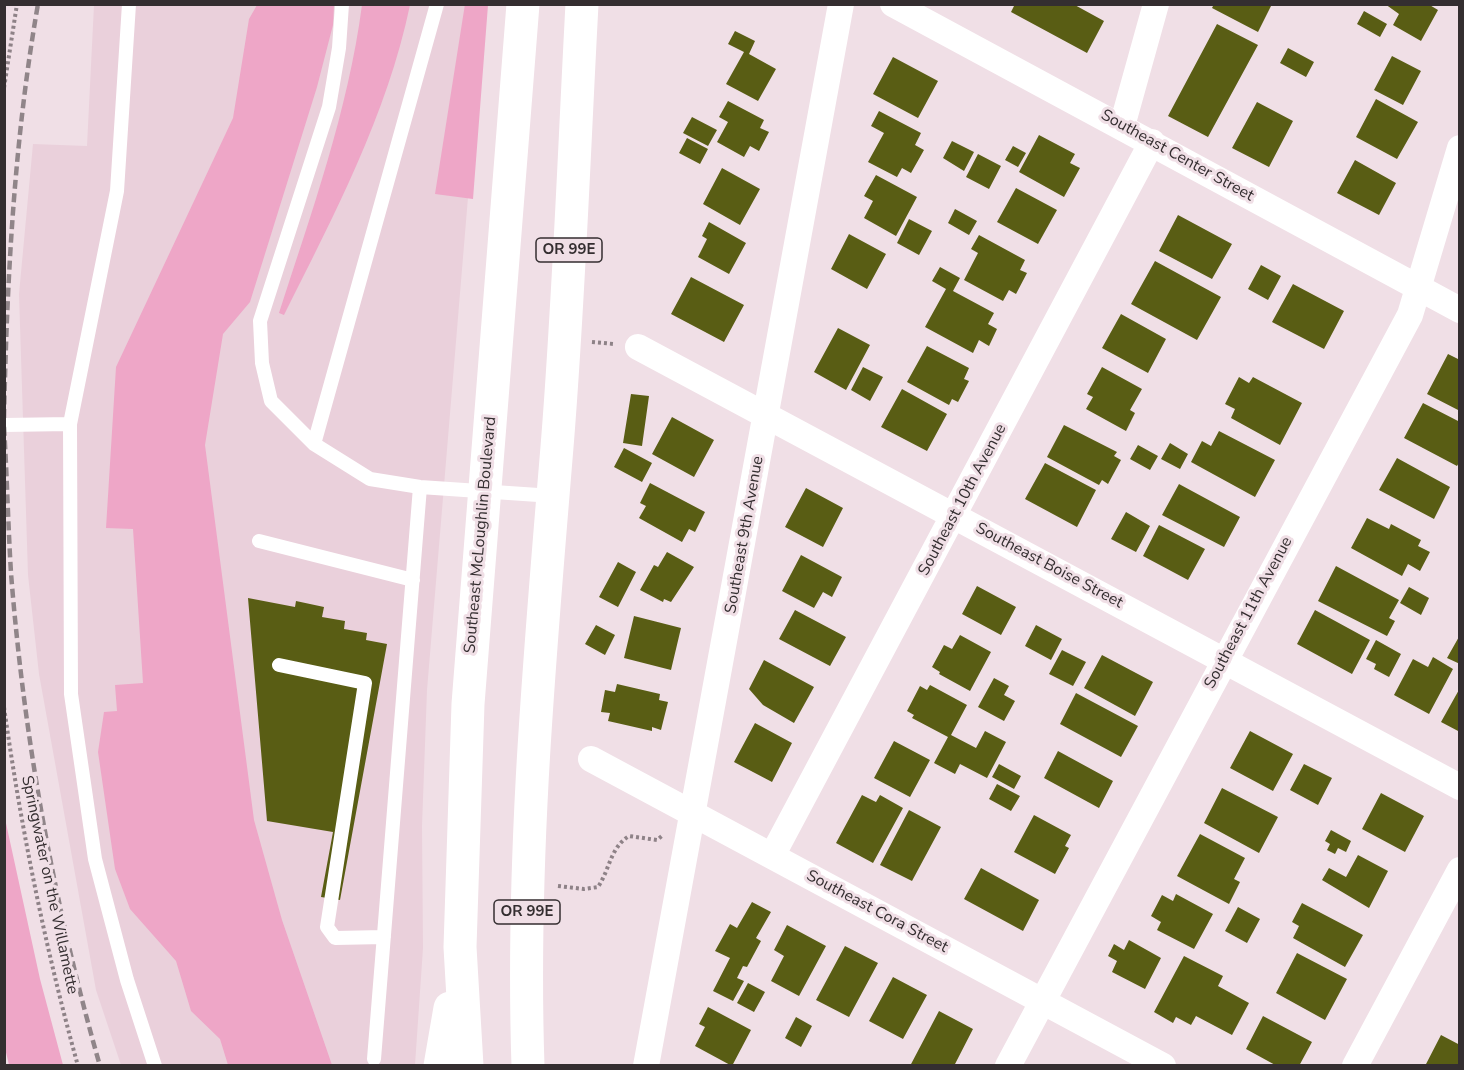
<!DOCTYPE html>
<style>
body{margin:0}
#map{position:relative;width:1464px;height:1070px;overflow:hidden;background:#f0dfe6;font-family:"Nunito Sans",sans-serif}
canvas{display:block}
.frame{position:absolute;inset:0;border:6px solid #342e30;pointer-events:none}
</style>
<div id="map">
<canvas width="1464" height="1070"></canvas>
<div class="frame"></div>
</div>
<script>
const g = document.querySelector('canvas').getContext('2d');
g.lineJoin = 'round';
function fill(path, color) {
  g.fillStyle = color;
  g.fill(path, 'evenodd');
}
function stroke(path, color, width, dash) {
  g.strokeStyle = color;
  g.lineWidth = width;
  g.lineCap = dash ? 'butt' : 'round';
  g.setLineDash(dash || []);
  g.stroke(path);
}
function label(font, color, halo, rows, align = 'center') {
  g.font = font + ' "Nunito Sans",sans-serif';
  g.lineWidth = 6;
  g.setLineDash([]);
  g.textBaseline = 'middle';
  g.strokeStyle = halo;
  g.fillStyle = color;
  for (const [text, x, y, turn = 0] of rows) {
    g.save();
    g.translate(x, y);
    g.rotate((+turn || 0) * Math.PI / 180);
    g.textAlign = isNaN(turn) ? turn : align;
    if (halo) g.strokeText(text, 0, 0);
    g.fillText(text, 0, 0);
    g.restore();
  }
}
fill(new Path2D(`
 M94 5H484L427 690 422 826 423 948 415 1065H121L96 990 39 674 28 575 19 294 33 144 87 146Z`), '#ead0db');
fill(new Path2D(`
 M465 4 488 5 473 199 435 194Z
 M257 5H334L333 25 317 87 250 302 223 334 205 445 254 820 282 920 332 1065H228L220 1039 191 1011 176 961 130 909 115 869 98 752 104 712 117 711 115 685 143 683 133 529 106 528 116 367 233 118 249 19Z
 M362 5H410C387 115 334 215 284 315L279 313C312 211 348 111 362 5Z
 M4 814 40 979 63 1065H9L5 1048Z`), '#eea6c7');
fill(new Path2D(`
 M1015 4H1073L1104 21 1087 53 1011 12Z
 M1214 4H1272L1258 32 1212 8Z
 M1385 4H1428L1438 10 1421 41 1393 25 1399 14Z
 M1364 11 1387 24 1380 37 1357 24Z
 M1217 24 1258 45 1208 137 1168 116Z
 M735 31 755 41 749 54 776 69 758 101 726 84 744 52 728 44Z
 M1288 48 1314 62 1306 77 1280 63Z
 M1392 56 1421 71 1403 105 1374 90Z
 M893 57 938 81 918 118 873 94Z
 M1376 99 1418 122 1397 159 1356 137Z
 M728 101 764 120 760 128 769 132 759 151 750 146 744 157 717 142 728 122 719 117Z
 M1257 102 1293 121 1269 167 1232 148Z
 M879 111 921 133 915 145 924 150 911 173 902 168 897 177 868 162 884 133 871 126Z
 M692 117 717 130 708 146 683 133Z
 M1039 135 1075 154 1070 163 1080 168 1064 197 1019 172Z
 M687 138 708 149 700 164 679 153Z
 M952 141 974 152 964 171 943 158Z
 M1013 146 1026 153 1018 167 1005 160Z
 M978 154 1001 166 989 189 966 177Z
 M1355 160 1396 183 1379 215 1337 193Z
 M722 168 760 189 740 225 703 204Z
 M876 175 917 197 896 236 864 218 873 201 864 196Z
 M1016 188 1057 210 1038 244 997 222Z
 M955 209 977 221 969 235 948 223Z
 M1178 215 1232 244 1212 279 1159 251Z
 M909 219 932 231 919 255 897 243Z
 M709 222 746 243 729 274 698 257 707 239 702 236Z
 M849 234 886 254 867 289 831 269Z
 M979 235 1025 260 1020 270 1027 273 1016 294 1009 290 1003 301 964 280 978 253 971 249Z
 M1155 261 1221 297 1197 340 1131 304Z
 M1261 265 1281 276 1268 300 1248 289Z
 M940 267 960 278 953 291 994 313 988 324 997 329 989 346 979 340 973 353 925 327 946 289 932 281Z
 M691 277 744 305 724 342 671 314Z
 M1293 284 1344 311 1324 349 1272 322Z
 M1121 314 1166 339 1148 373 1102 348Z
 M838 328 870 345 846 390 814 372Z
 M927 346 969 368 964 379 969 381 958 402 952 399 949 405 907 382Z
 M1448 354 1460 360V411L1427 394Z
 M863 367 883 377 870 401 851 390Z
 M1102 367 1142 389 1130 410 1135 413 1126 431 1086 409 1093 397 1087 394Z
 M1239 377 1249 383 1253 377 1302 403 1280 445 1231 418 1235 409 1225 404Z
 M902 389 947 414 927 451 881 427Z
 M631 394 649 396 642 446 623 443Z
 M1423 403 1460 422V461L1457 466 1404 438Z
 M672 417 714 440 694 477 652 454Z
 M1064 425 1117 452 1114 456 1121 460 1108 484 1102 480 1099 485 1047 457Z
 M1219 431 1275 460 1255 497 1191 462 1202 441 1211 446Z
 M1170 443 1188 454 1180 469 1161 459Z
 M1138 445 1158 456 1150 470 1130 459Z
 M624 448 652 463 642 482 614 467Z
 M1397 458 1450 487 1434 519 1379 490Z
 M1045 463 1096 490 1077 527 1025 499Z
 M650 483 705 512 695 532 689 529 682 542 639 518 646 506 640 503Z
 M1179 484 1240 517 1224 547 1162 515Z
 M806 488 843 508 823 547 785 527Z
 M1126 512 1150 526 1136 552 1111 539Z
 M1367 518 1389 529 1391 524 1421 540 1418 546 1430 552 1420 571 1408 564 1402 576 1351 548Z
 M1159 525 1205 549 1188 580 1143 556Z
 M667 552 694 567 671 602 664 599 663 602 640 590 654 565 658 567Z
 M801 555 842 577 832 597 823 592 814 608 782 591Z
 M618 562 636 572 618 607 599 597Z
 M1336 566 1399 600 1389 618 1395 621 1387 636 1318 601Z
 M977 586 1016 607 1001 635 962 614Z
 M1409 587 1429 598 1421 615 1400 603Z
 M248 598 295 607 296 601 324 607 322 617 345 621 344 629 367 633 366 640 387 644 340 900 321 897 333 832 267 821Z
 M795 610 846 637 830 666 779 639Z
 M1315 610 1370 640 1352 674 1297 644Z
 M634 616 681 628 671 670 624 658Z
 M596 625 615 635 605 655 585 644Z
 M1036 625 1062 639 1051 660 1025 646Z
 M960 635 991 652 970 691 939 674 940 672 932 667 944 645 952 649Z
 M1460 635V664L1447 658Z
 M1376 640 1401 654 1389 677 1374 669 1376 664 1366 659Z
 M1062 650 1086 662 1073 686 1049 674Z
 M1102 655 1153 682 1135 716 1084 688Z
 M1433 657 1453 669 1429 714 1394 695 1413 659 1428 667Z
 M764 660 814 687 794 723 763 705 749 689Z
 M994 678 1009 686 1004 695 1015 701 1004 721 978 707Z
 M617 684 660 694 659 700 668 702 661 730 652 727V731L608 721 610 713 601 712 605 690 615 692Z
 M930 685 967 705 951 735 976 748 985 731 1006 742 987 778 960 764 955 774 934 763 948 737 912 718 914 715 907 711 920 686 927 690Z
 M1460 688V732L1441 722Z
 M1076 693 1138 726 1121 757 1060 724Z
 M755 723 792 743 772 782 734 762Z
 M1250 731 1293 754 1273 791 1230 768Z
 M894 741 930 760 910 797 874 778Z
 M1058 751 1113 781 1099 808 1044 778Z
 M999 764 1021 776 1014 789 992 777Z
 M1304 764 1332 778 1318 805 1290 790Z
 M997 784 1020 796 1011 811 989 799Z
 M1222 788 1278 817 1259 853 1204 823Z
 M1381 793 1424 816 1405 852 1362 829Z
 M862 795 876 802 880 795 903 808 873 863 836 843Z
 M909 810 941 827 912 881 880 865Z
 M1034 815 1071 835 1065 846 1069 848 1055 874 1014 852Z
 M1331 830 1351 841 1346 852 1338 848 1335 854 1327 850 1330 844 1325 841Z
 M1200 834 1245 858 1234 879 1240 882 1229 904 1177 876Z
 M1358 855 1388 871 1369 908 1322 880 1329 868 1346 877Z
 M981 868 1039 900 1023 931 964 899Z
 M1176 894 1213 914 1194 949 1157 930 1161 922 1151 916 1162 895 1173 901Z
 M752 902 771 912 756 938 761 941 747 967 743 966 737 978 744 981 733 1001 713 991 730 958 715 951 730 924 737 928Z
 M1302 903 1363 935 1345 967 1293 938 1299 926 1292 922Z
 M1238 907 1260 919 1247 943 1225 931Z
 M787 925 826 946 799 996 771 981 784 956 774 950Z
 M1129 940 1161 958 1145 989 1112 972 1117 961 1108 956 1114 944 1124 950Z
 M845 946 878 963 849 1017 816 1000Z
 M1297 953 1347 979 1325 1020 1276 993Z
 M1184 956 1223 976 1218 986 1249 1003 1232 1035 1196 1016 1191 1025 1176 1017 1173 1023 1154 1012Z
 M893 977 927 995 903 1039 869 1021Z
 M748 983 765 992 754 1012 737 1003Z
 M708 1007 751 1030 732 1066 695 1046 705 1027 699 1024Z
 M939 1011 973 1029 954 1066H910Z
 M1263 1016 1312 1042 1299 1066H1277L1246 1049Z
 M796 1017 812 1026 801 1047 785 1038Z
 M1441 1035 1460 1045V1066H1425Z`), '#595d14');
stroke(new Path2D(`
 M4 88 17 4
 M592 342 614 344
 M4 707C21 828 45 947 78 1066
 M558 886 584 889 598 887C610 869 610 848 629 836L657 840 663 835`), '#8e8287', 4, [3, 3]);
stroke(new Path2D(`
 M129 4 117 191 70 424 71 694 95 859 127 980 155 1066
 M342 4 339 48 329 107 260 321 262 363 271 401 314 444 370 479 420 487 553 496
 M4 425 70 424
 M314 444 437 4
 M259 541 413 580
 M279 665 365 683 327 927 335 938 384 937
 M374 1059 420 487`), '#fff', 14);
stroke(new Path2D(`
 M893 4 1460 310
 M1122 126 1156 4
 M638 347 1460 787
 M591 759 1163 1066
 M772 856 1152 142
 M646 1066 841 4
 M1008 1066 1410 315 1460 148
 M1355 1066 1460 870`), '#fff', 26);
stroke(new Path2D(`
 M440 1066 450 1008
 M467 1066 460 947 468 704 523 4
 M528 1066C521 859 540 653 557 447 569 300 574 152 582 4`), '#fff', 33);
stroke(new Path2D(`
 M4 418C7 279 14 141 38 4
 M4 427C7 475 8 524 11 573 24 739 54 905 100 1066`), '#908589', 4.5, [9, 4.5]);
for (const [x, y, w] of [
 [569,250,66],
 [527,912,66]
]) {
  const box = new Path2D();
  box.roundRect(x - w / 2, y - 12, w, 24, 4.5);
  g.fillStyle = '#f0dfe6';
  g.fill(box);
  stroke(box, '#342e30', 1.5);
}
label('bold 15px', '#342e30', null, [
 ["OR 99E",569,250],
 ["OR 99E",527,912]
]);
label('16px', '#342e30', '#f0dfe6', [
 ["Southeast Center Street",1177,156,29],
 ["Southeast 10th Avenue",963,500,-62],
 ["Southeast McLoughlin Boulevard",481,535,-85],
 ["Southeast 9th Avenue",745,535,-80],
 ["Southeast Boise Street",1049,566,28],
 ["Southeast 11th Avenue",1249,613,-62],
 ["Springwater on the Willamette",49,885,78],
 ["Southeast Cora Street",877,912,28]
]);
</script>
